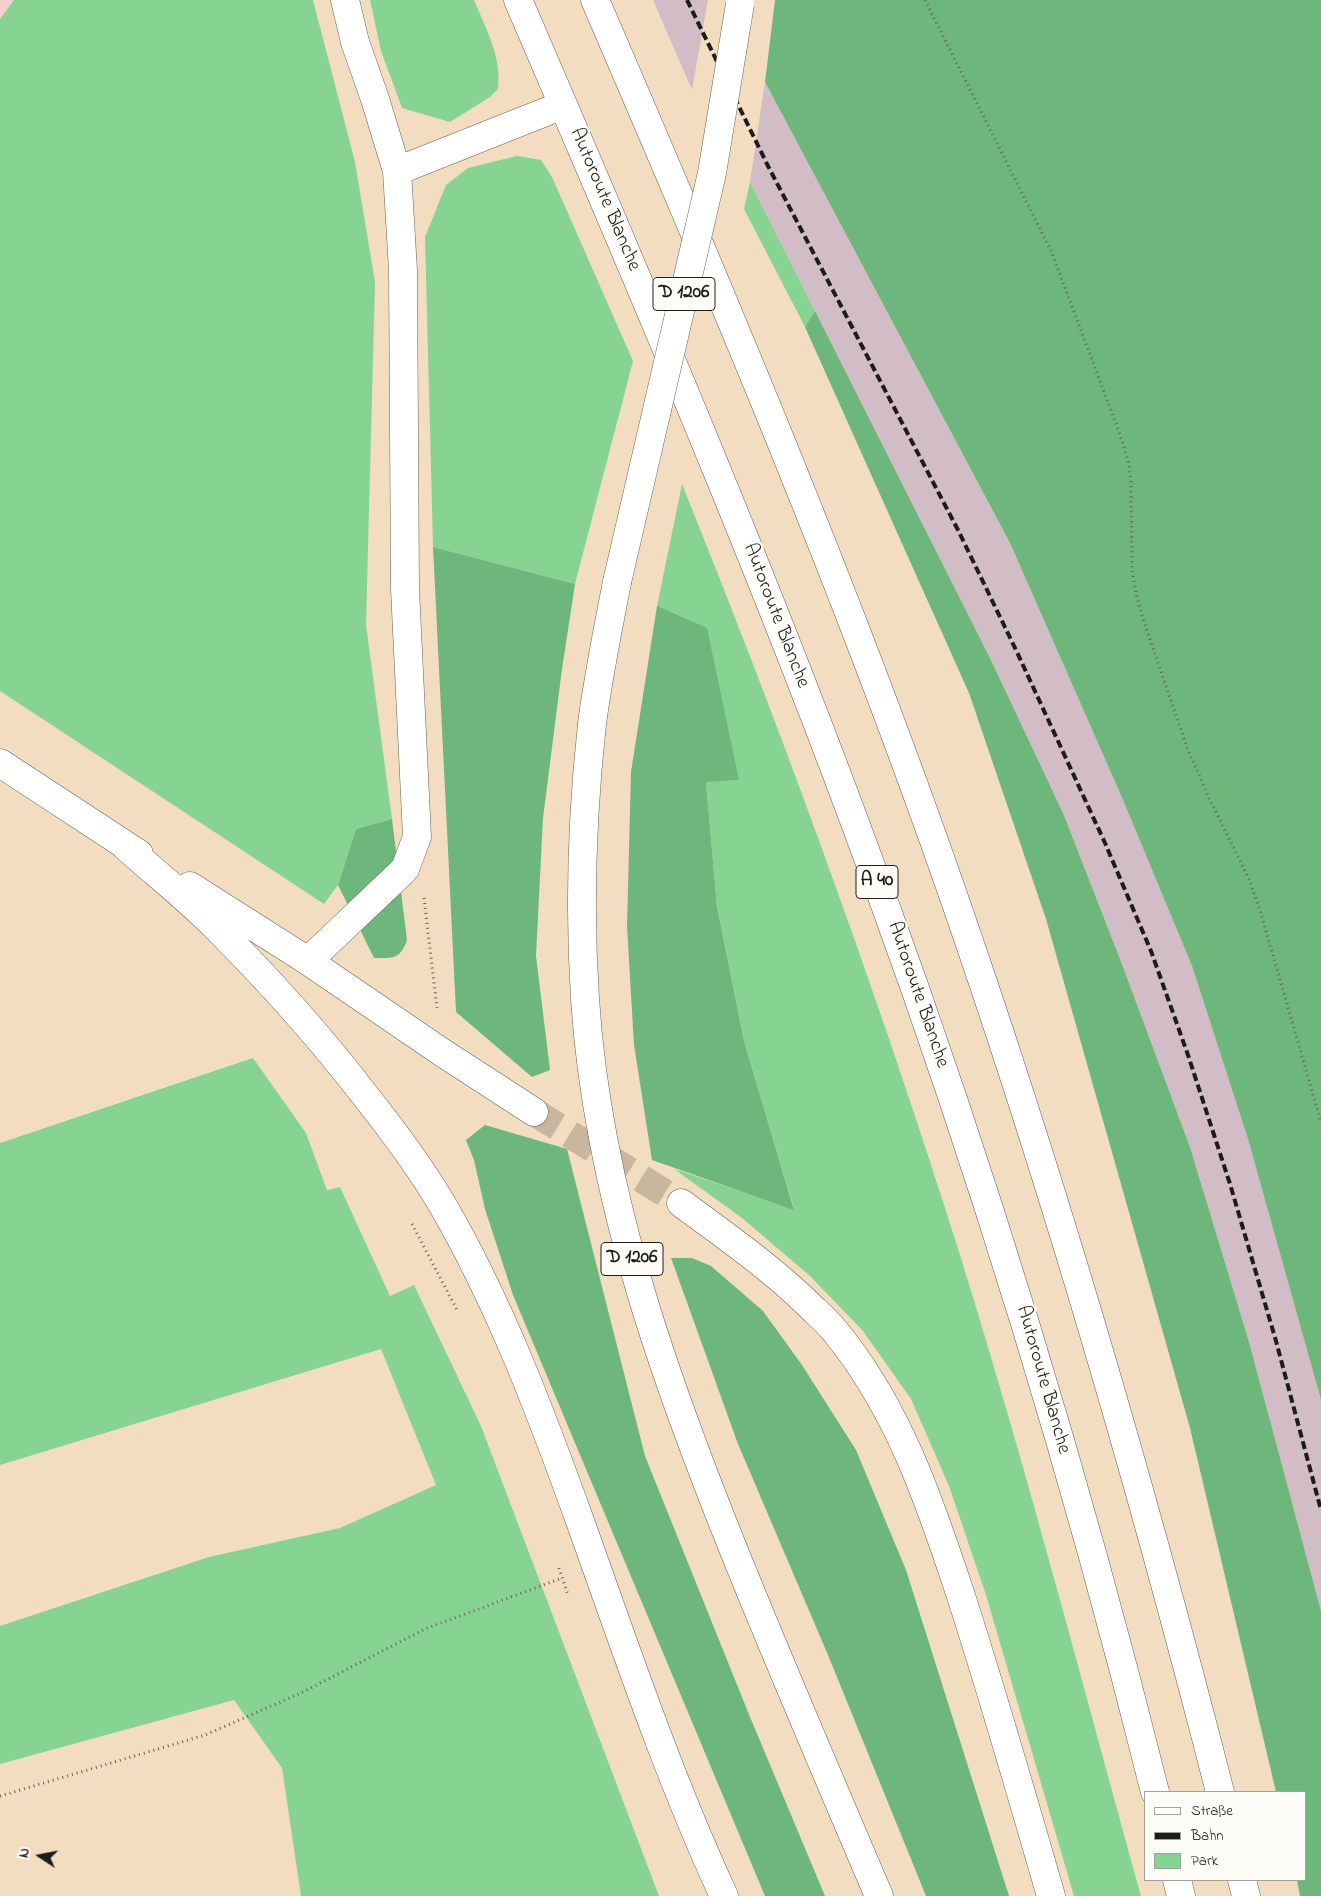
<!DOCTYPE html>
<meta charset="utf-8">
<style>
body{margin:0}
#map{position:relative;width:1321px;height:1896px;overflow:hidden;background:#f3ddc0;font-family:"Indie Flower",sans-serif}
canvas{display:block}
.legend{position:absolute;left:1144px;top:1791px;width:162px;height:90px;box-sizing:border-box;background:#fdfcf7;border:1px solid #a3a29f;margin:0;padding:6px 9px;list-style:none;font-size:15px;color:#1c1c1c}
.legend li{display:flex;align-items:center;gap:10px;height:25px}
.legend b{width:25px;border:1px solid #a3a29f}
.north{position:absolute;left:15px;top:1831px;width:50px;height:50px;-webkit-text-stroke:4px #fdfcf7;paint-order:stroke;rotate:281deg;font-size:14px;font-weight:700;line-height:20px;text-align:center;color:#1c1c1c}
.north::after{content:'';display:block;margin:auto;width:18px;height:22px;background:#1c1c1c;clip-path:polygon(50% 0,100% 100%,50% 72%,0 100%)}
</style>
<div id="map">
<canvas width="1321" height="1896"></canvas>
<ul class="legend">
<li><b style="height:6px;background:#fff"></b>Straße</li>
<li><b style="height:6px;background:#1c1c1c"></b>Bahn</li>
<li><b style="height:14px;background:#87d492"></b>Park</li>
</ul>
<div class="north">N</div>
</div>
<script>
const g = document.querySelector('canvas').getContext('2d');
g.lineJoin = 'round';
function fill(path, color) {
  g.fillStyle = color;
  g.fill(path, 'evenodd');
}
function stroke(path, color, width, dash) {
  g.strokeStyle = color;
  g.lineWidth = width;
  g.lineCap = dash ? 'butt' : 'round';
  g.setLineDash(dash || []);
  g.stroke(path);
}
function label(font, color, halo, rows, align = 'center') {
  g.font = font + ' "Indie Flower",sans-serif';
  g.lineWidth = 5;
  g.setLineDash([]);
  g.textBaseline = 'middle';
  g.strokeStyle = halo;
  g.fillStyle = color;
  for (const [text, x, y, turn = 0] of rows) {
    g.save();
    g.translate(x, y);
    g.rotate((+turn || 0) * Math.PI / 180);
    g.textAlign = isNaN(turn) ? turn : align;
    if (halo) g.strokeText(text, 0, 0);
    g.fillText(text, 0, 0);
    g.restore();
  }
}
fill(new Path2D(`
 M0 0H14L0 19Z`), '#f7cfd1');
fill(new Path2D(`
 M653 0H708L692 90Z
 M765 82 1010 543 1123 800 1192 966 1248 1139 1321 1400V1611L1249 1342 1190 1147 1120 959 1063 813 990 658 750 182Z`), '#d2bdc6');
fill(new Path2D(`
 M14 0H313L355 162 375 282 366 625 392 819 356 829 338 885 324 904 0 691V19Z
 M370 0H474C486 29 502 57 498 89L490 97 450 122 402 108 381 51Z
 M517 156 541 160 552 177 633 361 575 584 433 547 425 237 446 185 468 168Z
 M750 182 815 311 805 327 744 209Z
 M682 484C779 724 868 967 947 1214 1019 1439 1078 1668 1141 1896H1074L986 1595 949 1486 911 1399 863 1331 810 1276 742 1218 674 1169 794 1209 744 1041 717 907 706 781 739 780 657 606Z
 M253 1058 306 1133 327 1190 340 1187 390 1296 414 1285 481 1426 659 1896H301L282 1768 234 1700 0 1764V1626L209 1557 340 1528 436 1485 381 1349 0 1465V1143Z`), '#87d492');
fill(new Path2D(`
 M775 0H1321V1400L1248 1139 1192 966 1123 800 1010 543 765 82Z
 M815 311 990 658 1063 813 1120 959 1190 1147 1249 1342 1321 1611V1896H1300L1297 1880H1305V1792H1276L1190 1428 1046 919 969 693 805 327Z
 M433 547 575 584 562 669 543 818 536 956 550 1070 532 1077 456 1012Z
 M657 606 707 628 739 780 706 782 717 907 744 1041 794 1210 652 1160 634 1045 627 926 631 772Z
 M392 819 407 940C400 960 393 958 374 958L338 885 356 829Z
 M485 1125 567 1149 645 1456 750 1717 825 1896H765L513 1295 485 1209 474 1160 466 1140Z
 M671 1258H692L711 1266 763 1311 802 1365 856 1450 906 1570 1009 1896H926L828 1655 738 1444Z`), '#6db67c');
stroke(new Path2D(`
 M534 1112 681 1203`), '#c8b69f', 28, [28, 14]);
const minor = new Path2D(`
 M397 171 563 105
 M308 961 405 869 417 837 405 589 403 270 397 171 375 99 355 42 345 0`);
const major = new Path2D(`
 M617 582C608 629 598 677 592 724 582 815 579 907 585 999 598 1198 668 1389 743 1573 787 1681 833 1788 879 1896
 M0 763 139 854
 M124 845C154 872 187 898 216 927 270 981 321 1038 367 1098 394 1132 420 1167 442 1204 500 1304 541 1413 580 1521 625 1647 668 1775 724 1896
 M190 886 308 961 443 1053 534 1112
 M681 1203C724 1235 769 1266 808 1304 816 1312 826 1320 834 1330 898 1407 930 1502 961 1596 993 1695 1022 1796 1051 1896`);
const highway = new Path2D(`
 M518 0C643 290 767 581 875 877 985 1177 1078 1483 1155 1792
 M595 0C721 292 845 586 950 886 1054 1184 1142 1487 1220 1792
 M1177 1880 1181 1896
 M1242 1880 1246 1896`);
stroke(minor, '#676055', 29);
stroke(major, '#676055', 29);
stroke(highway, '#676055', 29);
stroke(new Path2D(`
 M925 0 1052 253 1122 440 1129 465 1131 483 1132 569 1136 594 1143 619 1188 750 1209 798 1249 879 1260 910 1321 1122
 M424 898 437 1008
 M412 1224 457 1310
 M559 1568 568 1595
 M0 1796 205 1735 301 1693 425 1629 562 1578`), '#676055', 3, [1, 4]);
stroke(minor, '#fff', 28);
stroke(major, '#fff', 28);
stroke(highway, '#fff', 28);
stroke(new Path2D(`
 M687 0 768 166 958 530 1016 650 1105 843 1151 951 1188 1055 1230 1184 1276 1341 1321 1510`), '#1c1c1c', 4, [8, 4]);
const majorBridge = new Path2D(`
 M617 582 712 173 740 4`);
stroke(majorBridge, '#676055', 29, []);
stroke(majorBridge, '#fff', 28);
for (const [x, y, w] of [
 [684,294,62],
 [877,882,42],
 [632,1259,62]
]) {
  const box = new Path2D();
  box.roundRect(x - w / 2, y - 16.5, w, 33, 4);
  g.fillStyle = '#fdfcf7';
  g.fill(box);
  stroke(box, '#1c1c1c', 1);
}
label('bold 19px', '#1c1c1c', null, [
 ["D 1206",684,294],
 ["A 40",877,882],
 ["D 1206",632,1259]
]);
label('20px', '#1c1c1c', '#fdfcf7', [
 ["Autoroute Blanche",604,200,67],
 ["Autoroute Blanche",775,616,69],
 ["Autoroute Blanche",917,995,71],
 ["Autoroute Blanche",1042,1380,74]
]);
</script>
